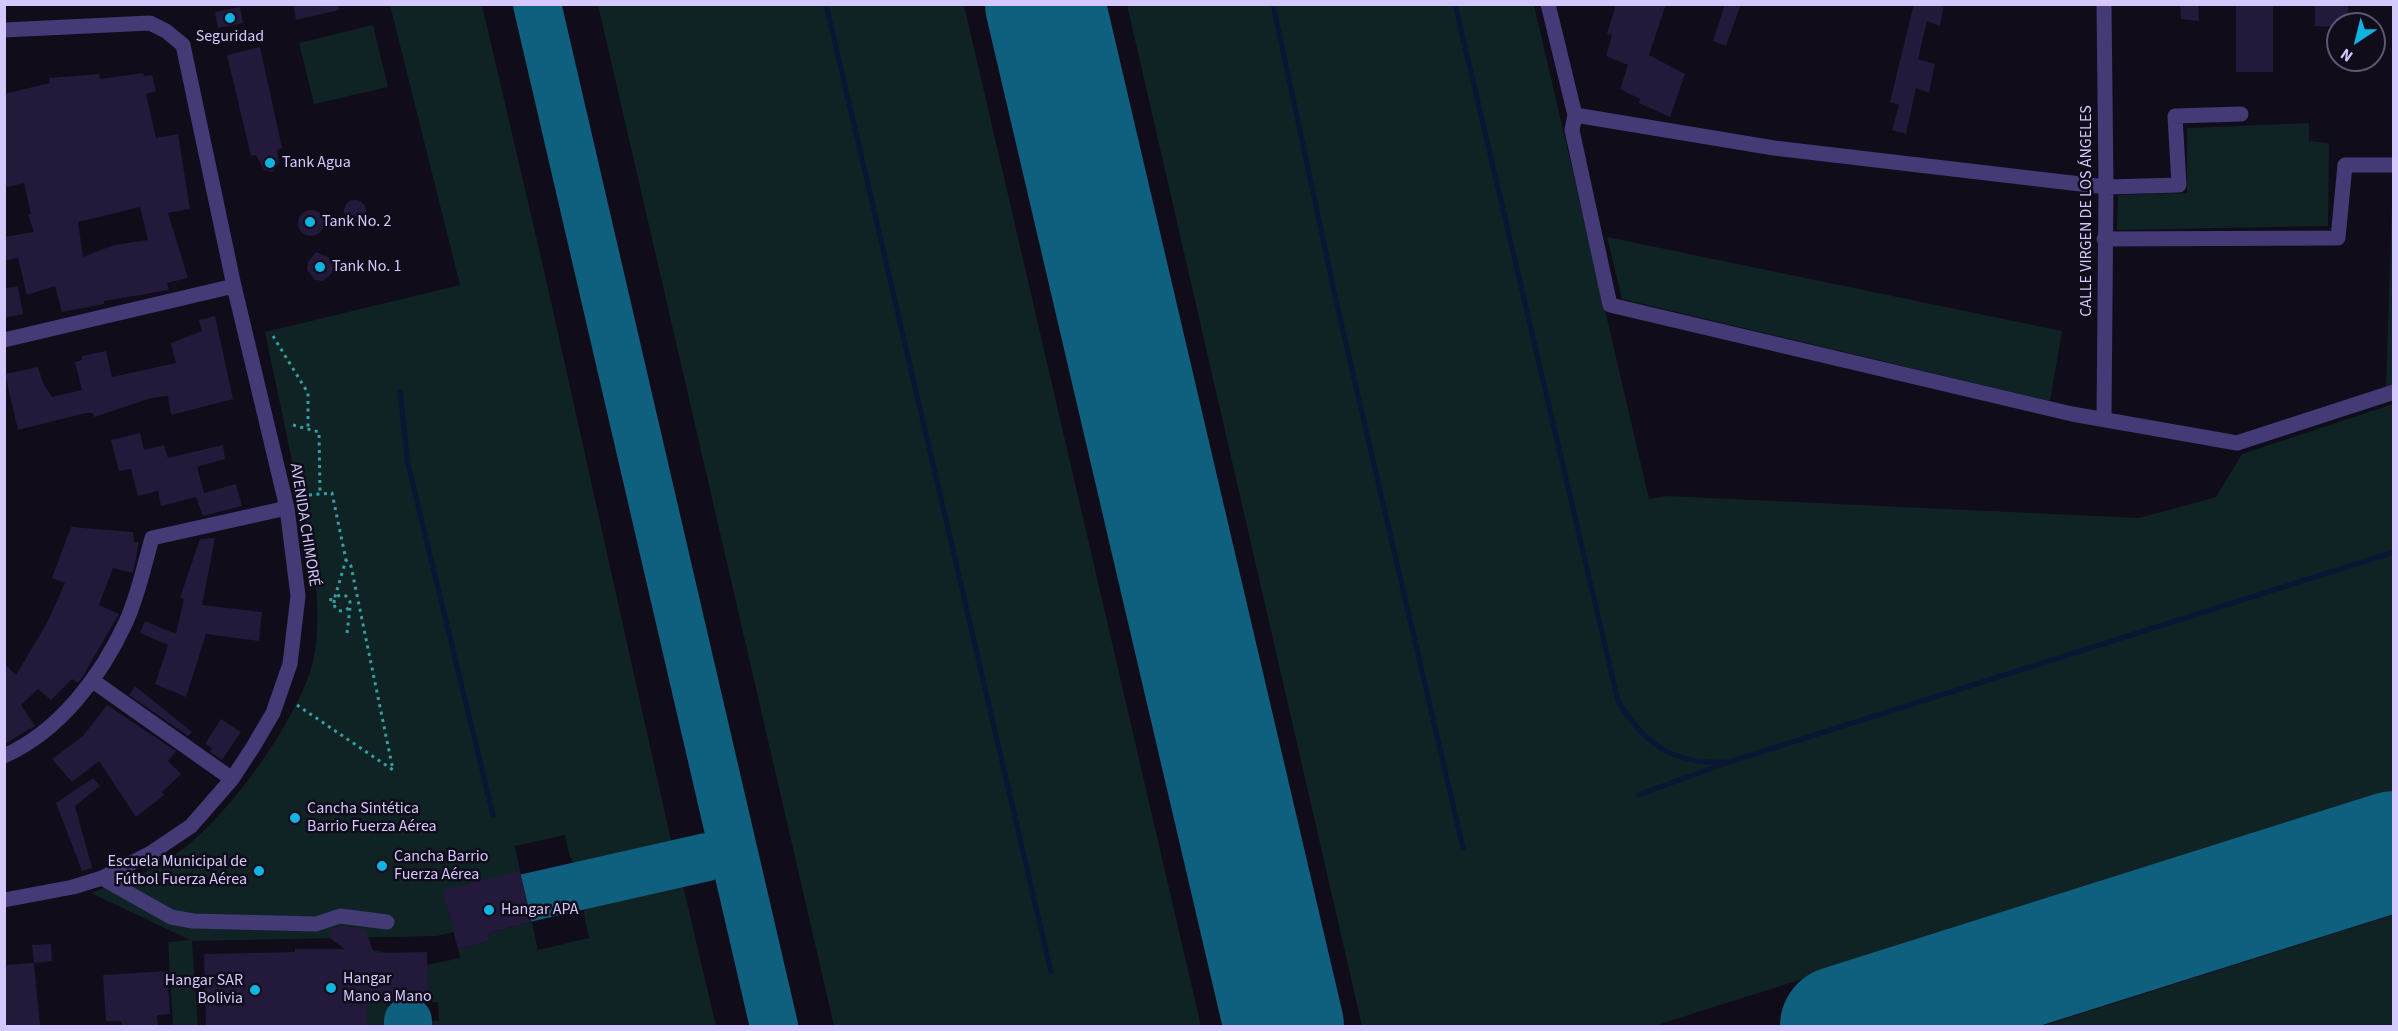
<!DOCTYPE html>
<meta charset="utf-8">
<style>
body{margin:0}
#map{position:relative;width:2398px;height:1031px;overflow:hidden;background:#100c1a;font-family:"Source Sans 3",sans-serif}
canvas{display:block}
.frame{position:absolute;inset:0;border:6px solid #d4c8fc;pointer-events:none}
.north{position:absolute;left:2326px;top:12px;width:60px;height:60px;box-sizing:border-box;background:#100c1a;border:2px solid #5e5774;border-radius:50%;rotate:215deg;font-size:16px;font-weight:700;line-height:24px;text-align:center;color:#d4c8fc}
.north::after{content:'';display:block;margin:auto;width:21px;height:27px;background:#0eb5e2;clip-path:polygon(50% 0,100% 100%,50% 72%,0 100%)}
</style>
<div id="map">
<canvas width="2398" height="1031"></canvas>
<div class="frame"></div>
<div class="north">N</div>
</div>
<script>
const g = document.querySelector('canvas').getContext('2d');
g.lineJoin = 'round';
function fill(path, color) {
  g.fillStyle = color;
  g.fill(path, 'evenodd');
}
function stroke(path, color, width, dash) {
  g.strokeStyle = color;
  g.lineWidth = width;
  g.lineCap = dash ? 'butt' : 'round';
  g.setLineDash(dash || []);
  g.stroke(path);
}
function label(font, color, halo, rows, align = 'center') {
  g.font = font + ' "Source Sans 3",sans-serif';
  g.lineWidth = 5;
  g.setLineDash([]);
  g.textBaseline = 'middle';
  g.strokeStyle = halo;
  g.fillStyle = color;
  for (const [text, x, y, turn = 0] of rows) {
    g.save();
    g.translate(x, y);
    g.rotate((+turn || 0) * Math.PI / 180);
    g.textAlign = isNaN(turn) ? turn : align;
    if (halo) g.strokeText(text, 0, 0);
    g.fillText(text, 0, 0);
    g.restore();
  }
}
fill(new Path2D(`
 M390 5H482L543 266 673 849 589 870C569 868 569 852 565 835L515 846 520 871 454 932 437 936 192 941 198 1026H173L168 942 190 940 91 893C116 883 143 875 166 861 221 827 287 735 309 675 321 642 318 601 314 566L265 332 460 285Z
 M598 5H964L1201 1026H834Z
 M1127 5H1534L1649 499 1667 496 2139 518 2216 497 2242 454 2393 404V792L1654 1026H1362Z
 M373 25 388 87 314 104 299 43Z
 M2309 123V141L2329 143 2328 226 2117 230 2118 195 2187 193V128Z
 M2393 172 2394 384 2386 387Z
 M1607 237 2062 331 2050 401 1622 299Z
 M681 877 716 1026H427L426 1021H439L438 1002H428L427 965 460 958 458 949 490 941 488 933 532 922 538 950 589 938C587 922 577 907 594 897Z
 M2393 915V1026H2042Z
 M367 949 388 953V1021H395V1026H367Z`), '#0f2224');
stroke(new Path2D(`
 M826 4 1051 972
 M1273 4 1337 305 1463 848
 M1455 4 1618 701C1646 747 1675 765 1729 762
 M400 392 408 464 493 815
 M1638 795 1729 762 2394 552`), '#0b1534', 5);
stroke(new Path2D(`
 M537 4 774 1026
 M526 898 707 857
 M408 1026V1021`), '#0f607e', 48);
stroke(new Path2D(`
 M1045 4 1284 1026
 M1840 1026 2394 851`), '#0f607e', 120);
fill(new Path2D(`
 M293 4H339V10L296 20Z
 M1616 4H1666L1649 55 1685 74 1670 117 1639 103 1640 99 1620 89 1628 65 1606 56 1612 35 1607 34Z
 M1725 4H1741L1726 46 1713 41Z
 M1914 4H1944L1940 26 1927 21 1918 59 1935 64 1929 93 1916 88 1906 134 1892 130 1899 105 1890 102Z
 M2180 4H2198L2199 21 2181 19Z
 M2236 4H2273V72H2236Z
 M2315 4H2348V24H2338V27L2315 26Z
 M240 7 243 23 218 28 215 12Z
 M260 47 282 148 277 150 279 164 272 172 264 170 256 155 251 156 227 55Z
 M143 73 144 76 152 75 156 91 146 94 156 138 178 134 190 209 168 213 188 278 167 283 169 290 104 301V304L62 312 55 286 27 295 18 258 4 261V237L34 232 28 215 31 214 24 183 4 188V94L50 83 49 78 99 74 100 79ZM140 207 148 240 114 245 83 257 78 222Z
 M344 211a11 11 0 1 1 22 0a11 11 0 1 1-22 0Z
 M298 223a13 13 0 1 1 26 0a13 13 0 1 1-26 0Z
 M316 252 328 257 333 265 332 273 323 281 315 280 307 270 308 262Z
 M18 287 23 314 4 318V288Z
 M215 316 233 399 171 415 168 396 151 398 94 417 93 413H86L18 430 5 374 38 367 43 383 52 397 82 390 75 362 82 360V356L106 351 112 377 176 363 171 343 202 331 199 320Z
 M140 433 144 450 164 445 168 458 223 445 225 459 197 467 204 493 236 484 242 506 203 516 196 497 161 506 158 491 138 496 131 469 119 471 111 440Z
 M71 527 133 532 134 542H139L133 573 113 568 99 605 119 614 83 676 78 683 72 679 51 700 38 689 21 705 35 726 4 744V663L16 675 47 623 65 583 52 578Z
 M215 538 202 605 262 612 259 641 206 634 186 697 155 684 168 645 140 633 145 621 176 634 184 599 180 598 200 539Z
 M135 686 192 732 188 736 129 695Z
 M107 705 176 751 168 761 181 774 162 792 164 795 136 817 99 761 72 782 52 759 83 736Z
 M221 719 241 732 222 760 210 752 212 748 205 744Z
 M93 778 100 786 75 806 92 868 82 871 56 803Z
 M520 871 532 922 488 933 490 941 458 949 443 890Z
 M340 926 365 929 374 953 427 952 428 1002H367V1026H206L204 954 295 952V949H345L331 939 330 930Z
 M51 944 52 961 34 963 32 945Z
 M34 963 40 1026H4V965Z
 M167 971 170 1014 157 1015 158 1026H122L121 1021H106L103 975Z`), '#23193a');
stroke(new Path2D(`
 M273 336 308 393V429
 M293 425 319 432 320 493
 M309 495 332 493 346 560 334 600 325 599
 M334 603a8 8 0 1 1 16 0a8 8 0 1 1-16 0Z
 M347 633 350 608
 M297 705 393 770 351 566 346 560`), '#349fa4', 3, [3, 4.5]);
stroke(new Path2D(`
 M1548 4 1575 115 1572 130 1610 305 2072 414 2237 443 2394 392
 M4 30 150 23 166 31 183 45 234 286 287 508 298 596 290 664 273 713 253 747 232 779 191 826 151 853 102 878 73 887 4 900
 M1575 115 1774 148 2106 187 2179 185 2175 116 2241 114
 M2104 239 2338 238 2345 165H2394
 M4 340 234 286
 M2104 418 2106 187 2104 4
 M93 681 232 779
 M4 756C60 731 101 676 126 622 138 596 144 566 152 538L287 508
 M102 878 171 917 193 921 316 924 340 916 387 922`), '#433a76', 15);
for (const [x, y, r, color] of [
 [230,18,6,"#0eb5e2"],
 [270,163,6,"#0eb5e2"],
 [310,222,6,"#0eb5e2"],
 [320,267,6,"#0eb5e2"],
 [295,818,6,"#0eb5e2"],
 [382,866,6,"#0eb5e2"],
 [259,871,6,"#0eb5e2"],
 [489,910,6,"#0eb5e2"],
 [331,988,6,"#0eb5e2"],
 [255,990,6,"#0eb5e2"]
]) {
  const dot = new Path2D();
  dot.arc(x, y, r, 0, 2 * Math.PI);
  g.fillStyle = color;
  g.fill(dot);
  stroke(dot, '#100c1a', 2);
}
label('16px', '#d4c8fc', '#100c1a', [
 ["Seguridad",230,37,"center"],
 ["Tank Agua",282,163],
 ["Tank No. 2",322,222],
 ["Tank No. 1",332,267],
 ["Cancha Sintética",307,809],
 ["Barrio Fuerza Aérea",307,827],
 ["Cancha Barrio",394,857],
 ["Fuerza Aérea",394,875],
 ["Escuela Municipal de",247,862,"right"],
 ["Fútbol Fuerza Aérea",247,880,"right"],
 ["Hangar APA",501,910],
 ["Hangar",343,979],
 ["Mano a Mano",343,997],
 ["Hangar SAR",243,981,"right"],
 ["Bolivia",243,999,"right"]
], 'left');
label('16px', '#d4c8fc', '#100c1a', [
 ["CALLE VIRGEN DE LOS ÁNGELES",2087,211,-90],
 ["AVENIDA CHIMORÉ",304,525,81]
]);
</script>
